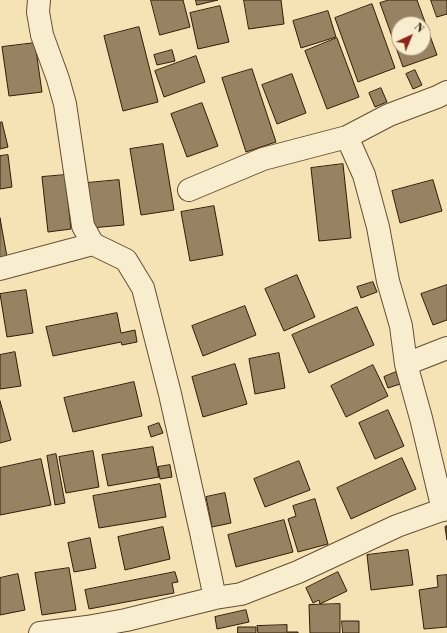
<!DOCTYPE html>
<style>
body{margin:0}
#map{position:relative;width:447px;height:633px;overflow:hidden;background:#f5e3b5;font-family:"Libre Bodoni",serif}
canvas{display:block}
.north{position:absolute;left:391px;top:16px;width:40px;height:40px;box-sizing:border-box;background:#f8edcf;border:1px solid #a9997f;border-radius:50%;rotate:44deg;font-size:11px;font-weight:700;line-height:16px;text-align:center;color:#321c07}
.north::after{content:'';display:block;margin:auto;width:14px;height:18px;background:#8f2418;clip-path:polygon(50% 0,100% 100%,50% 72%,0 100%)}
</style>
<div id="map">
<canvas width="447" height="633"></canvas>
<div class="north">N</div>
</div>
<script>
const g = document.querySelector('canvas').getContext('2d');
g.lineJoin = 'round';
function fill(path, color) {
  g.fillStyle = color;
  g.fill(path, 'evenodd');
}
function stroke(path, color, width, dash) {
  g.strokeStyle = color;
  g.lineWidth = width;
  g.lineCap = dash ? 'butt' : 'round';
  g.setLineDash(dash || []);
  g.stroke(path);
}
const building = new Path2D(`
 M151 0H183L190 27 160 35Z
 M196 0H218L197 5Z
 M244 0H281L284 24 249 29Z
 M389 0H417L437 55 403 67 380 3ZM399 24H423V48H399Z
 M431 0H447V14L437 17Z
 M372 4 395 68 358 82 335 18Z
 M220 6 229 42 198 49 190 13Z
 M328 11 336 37 301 48 293 21Z
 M139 27 158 102 123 111 104 36Z
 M337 38 359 97 327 109 305 51Z
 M35 43 42 92 9 96 2 47Z
 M172 50 175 61 157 65 154 55Z
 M196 56 205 82 164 97 155 71Z
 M252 69 276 142 246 152 222 78Z
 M415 70 422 85 413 89 406 74Z
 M292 74 306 113 277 124 262 85Z
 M381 88 387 102 375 107 369 93Z
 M202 103 218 146 187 157 171 114Z
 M2 122 8 147 0 149V123Z
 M163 144 174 210 141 215 130 149Z
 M8 155 12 187 0 189V156Z
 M343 164 351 238 319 241 311 168Z
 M65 175 71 229 48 232 42 177Z
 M119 180 124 225 91 228 87 183Z
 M433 180 442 211 400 223 392 191Z
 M214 206 223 255 190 261 181 212Z
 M0 218 7 257 0 258Z
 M297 275 315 317 284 331 265 289Z
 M373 282 377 292 361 298 357 287Z
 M447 285V320L433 325 421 294Z
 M26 290 33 333 7 337 0 294Z
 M245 306 256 335 203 356 192 326Z
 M357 307 374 345 309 373 292 335Z
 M117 313 121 333 135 330 137 342 122 345 121 342 53 356 46 327Z
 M15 352 21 386 0 389V355Z
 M279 353 285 388 255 394 249 359Z
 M235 364 247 404 203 417 192 377Z
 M373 365 388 396 346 417 331 386Z
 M396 372 400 384 388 388 384 377Z
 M134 382 142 416 73 432 64 398Z
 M0 401 11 440 0 443Z
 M388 410 404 446 375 459 359 423Z
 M159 423 163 433 151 437 148 427Z
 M153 447 159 477 108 486 102 455Z
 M93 451 99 487 66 493 59 457Z
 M56 454 65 503 55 505 47 456Z
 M402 458 416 489 351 519 337 488Z
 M41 459 51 505 0 515V468Z
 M299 461 310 490 265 507 254 479Z
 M170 465 172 477 160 479 158 467Z
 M160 484 166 517 99 528 93 496Z
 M225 493 231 523 212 527 206 497Z
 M315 499 328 544 298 552 288 519 296 516 293 506Z
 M284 520 293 552 236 567 228 535Z
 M447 526V540L445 527Z
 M163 527 170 559 125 570 118 537Z
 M90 538 96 568 74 572 68 543Z
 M408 550 413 585 371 590 367 555Z
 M69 568 76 610 42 615 35 573Z
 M175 572 178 582 172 583 174 593 89 609 85 590Z
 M338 572 347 591 320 604 319 600 313 603 306 588Z
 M18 574 25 610 0 615V578Z
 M447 575V627L424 629 419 590 438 587 437 576Z
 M340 604V633H310L309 605Z
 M246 610 249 622 217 629 215 617Z
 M342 621H359V633H343Z
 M287 625V632H298V633H258L257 626Z
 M238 627H256V633H238Z`);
fill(building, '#978361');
stroke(building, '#321c07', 1);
const minor = new Path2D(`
 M39 0 38 12 42 35 58 79 65 104 83 226 93 244 126 260 143 288 170 394 201 532 215 598
 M347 137 364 175 378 227 388 281 401 326 406 364 421 418 443 510
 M189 190 263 159 347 137 389 115 437 97 447 92
 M0 269 93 244
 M406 364 447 348
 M40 633 87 627 126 620 215 598 241 594 298 572 397 526 447 508`);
stroke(minor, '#634e32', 24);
stroke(minor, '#f8edcf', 22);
</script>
